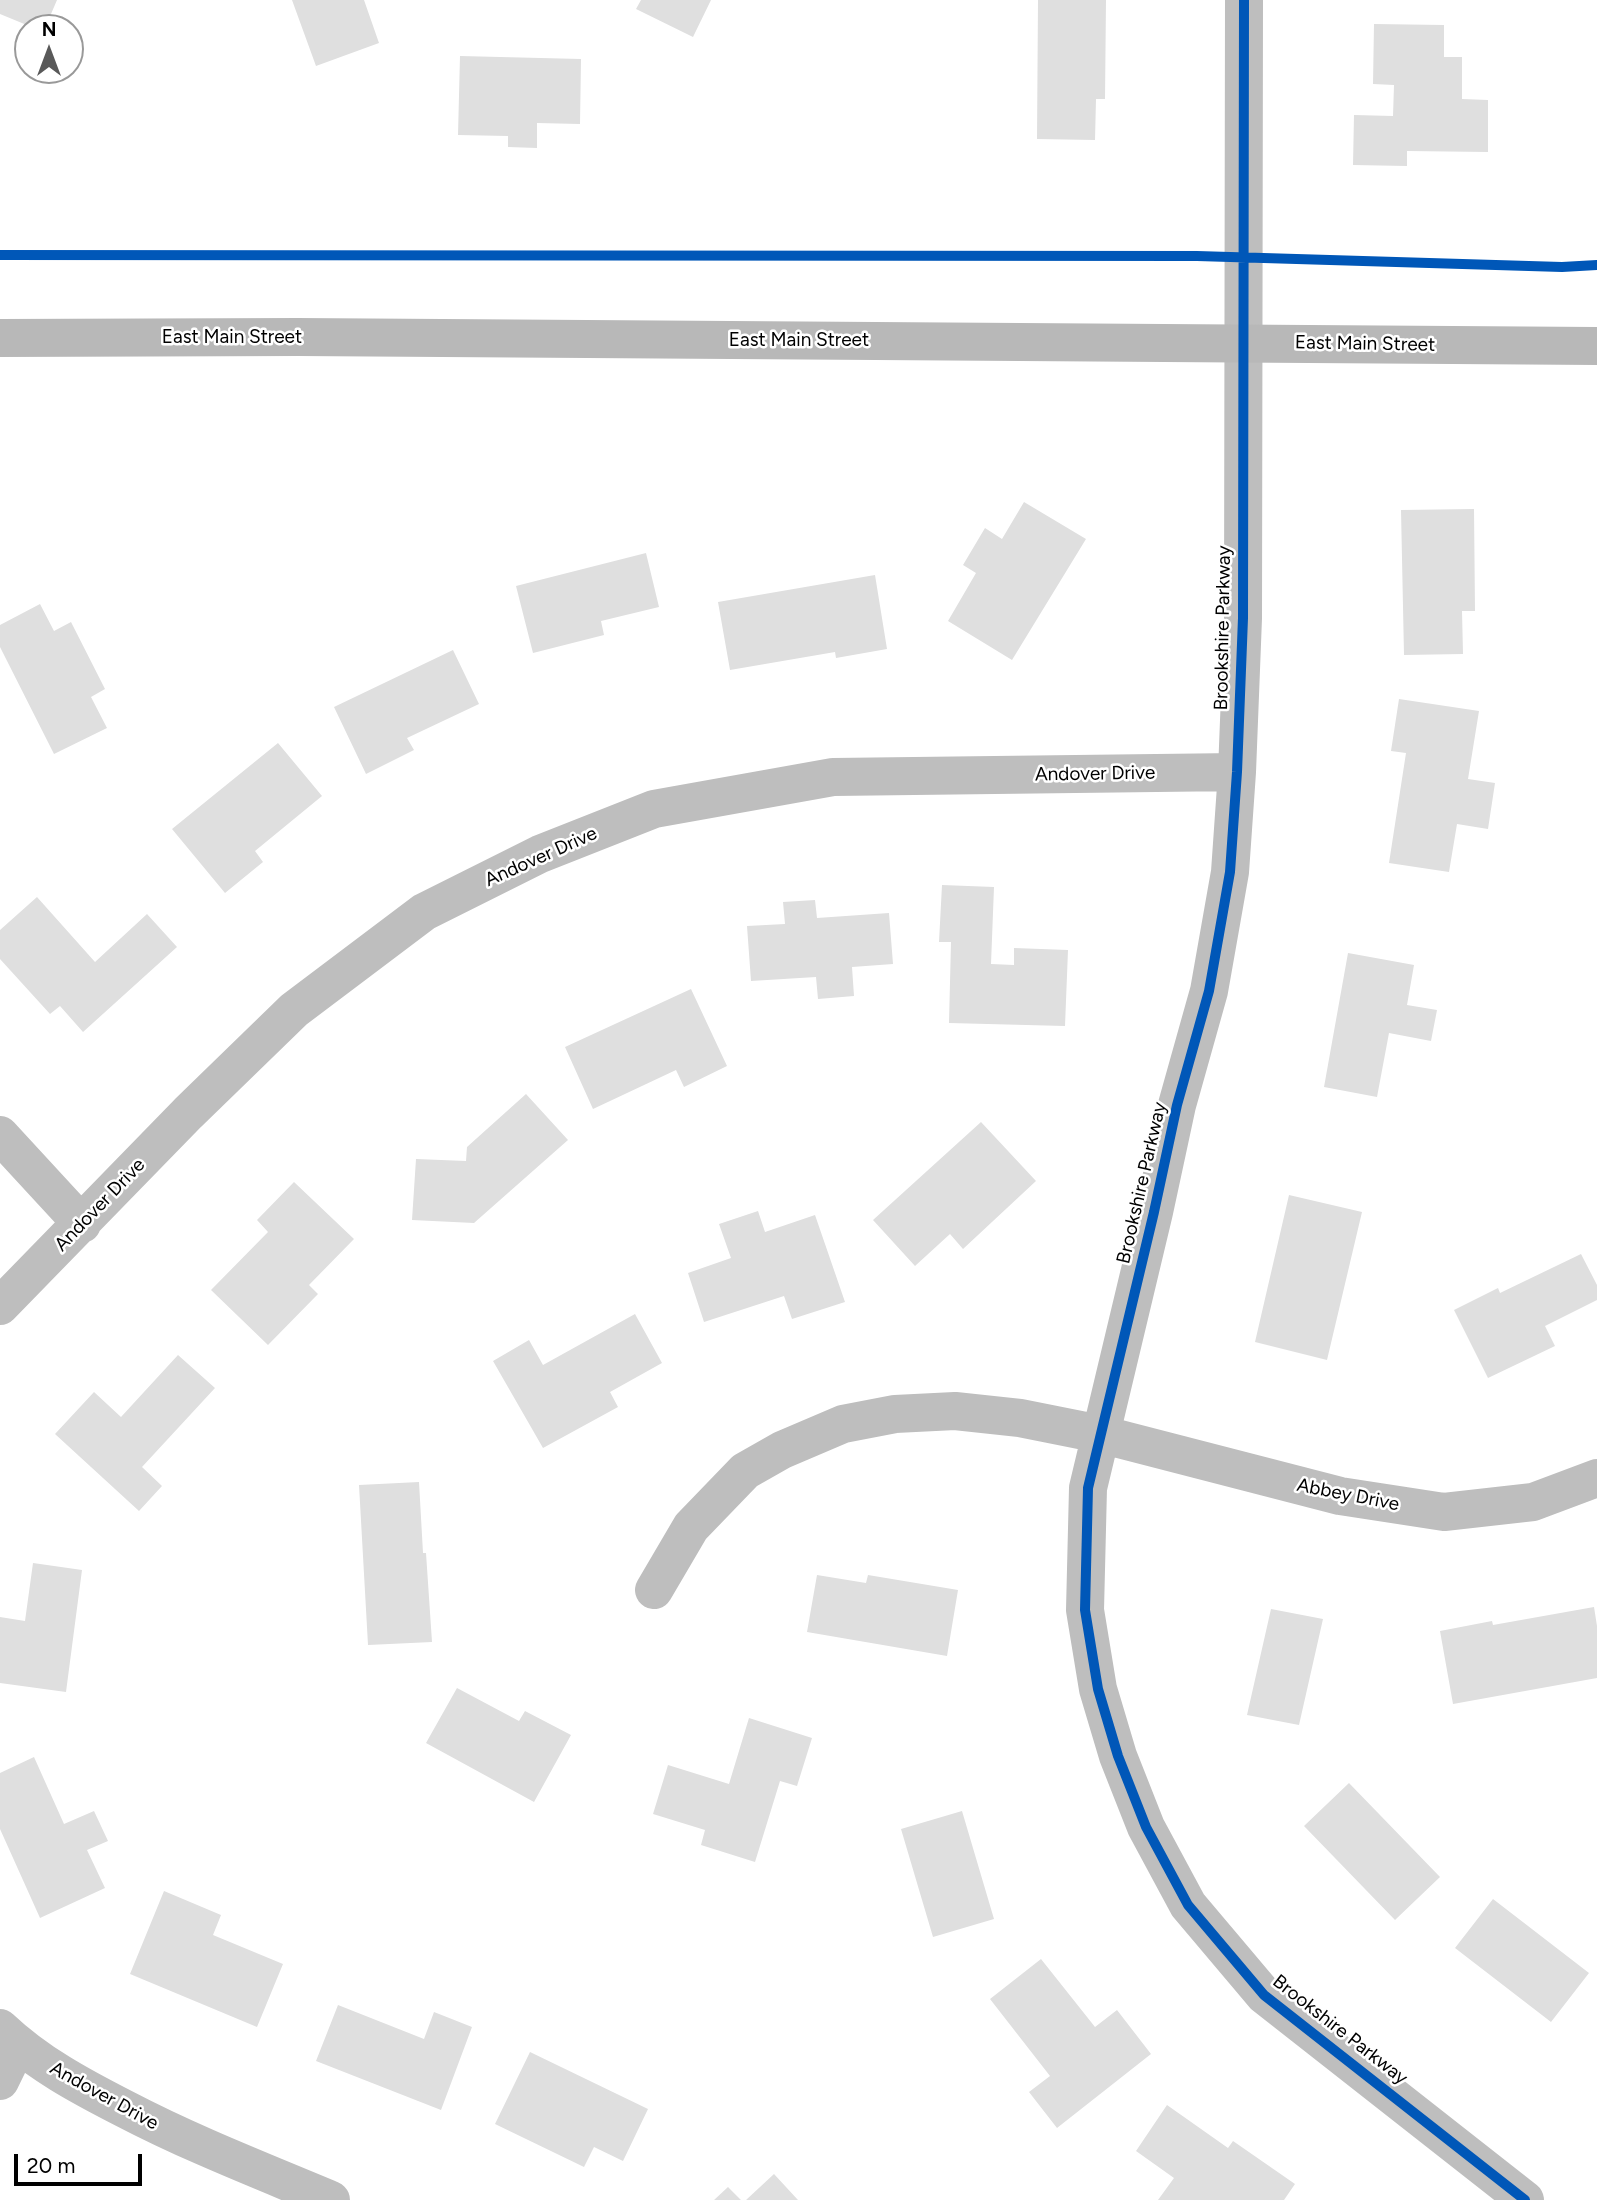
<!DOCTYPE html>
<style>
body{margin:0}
#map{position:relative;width:1597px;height:2200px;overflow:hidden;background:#fff;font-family:Figtree,sans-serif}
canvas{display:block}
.north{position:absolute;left:14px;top:14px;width:70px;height:70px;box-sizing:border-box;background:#fff;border:2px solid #999;border-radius:50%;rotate:0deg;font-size:19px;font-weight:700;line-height:28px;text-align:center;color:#000}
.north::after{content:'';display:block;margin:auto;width:24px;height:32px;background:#595959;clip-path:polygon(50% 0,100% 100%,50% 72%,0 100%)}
.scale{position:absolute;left:14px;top:2154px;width:128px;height:32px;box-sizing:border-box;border:4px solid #000;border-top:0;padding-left:9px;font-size:21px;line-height:24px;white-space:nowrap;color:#000;-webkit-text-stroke:5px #fff;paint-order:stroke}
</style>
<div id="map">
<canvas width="1597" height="2200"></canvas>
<div class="north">N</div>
<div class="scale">20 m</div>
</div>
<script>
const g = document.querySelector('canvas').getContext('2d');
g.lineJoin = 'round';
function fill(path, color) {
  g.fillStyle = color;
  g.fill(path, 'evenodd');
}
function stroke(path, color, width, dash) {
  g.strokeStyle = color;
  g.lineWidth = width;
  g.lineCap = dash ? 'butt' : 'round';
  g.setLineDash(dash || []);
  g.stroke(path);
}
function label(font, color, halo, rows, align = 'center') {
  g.font = font + ' Figtree,sans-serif';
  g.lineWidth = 5;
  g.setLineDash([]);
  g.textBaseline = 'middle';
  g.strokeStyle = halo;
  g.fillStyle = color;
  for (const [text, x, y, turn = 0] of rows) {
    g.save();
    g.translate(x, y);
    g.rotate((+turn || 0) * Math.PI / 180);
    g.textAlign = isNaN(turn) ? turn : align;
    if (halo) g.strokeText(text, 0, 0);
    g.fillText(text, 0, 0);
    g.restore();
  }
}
fill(new Path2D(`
 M0 0H57L45 28H34L0 14Z
 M292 0H364L379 43 316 66Z
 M641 0H711L693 37 636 9Z
 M1038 0H1106L1105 99H1096L1095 140 1037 139Z
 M1374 24 1444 25V57H1462V99L1488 100V152L1407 151V166L1353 165 1354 115 1393 116 1394 85 1373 84Z
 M460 56 581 59 580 124 537 123V148L508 147V136L458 135Z
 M1024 502 1086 539 1012 660 948 621 976 573 963 565 985 528 1002 539Z
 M1474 509 1475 611H1462L1463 654 1404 655 1401 510Z
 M646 553 659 607 601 621 604 635 533 653 516 586Z
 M875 575 887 649 836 658 835 652 730 670 718 602Z
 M40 604 54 631 71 622 105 689 91 697 107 728 54 754 0 647V625Z
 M453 650 479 704 407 738 414 750 366 774 334 707Z
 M1399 699 1479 711 1468 779 1495 783 1488 829 1457 824 1449 872 1389 863 1406 753 1391 751Z
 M278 743 322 796 255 851 263 862 225 893 172 829Z
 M942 885 994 887 991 964 1014 965V948L1068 950 1065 1026 949 1023 951 942H939Z
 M37 897 95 962 147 914 177 947 83 1032 60 1006 50 1014 0 959V930Z
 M815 900 817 918 889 913 893 964 852 967 854 996 818 999 816 977 751 981 747 926 785 924 783 902Z
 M1348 953 1414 965 1407 1005 1437 1010 1431 1041 1389 1033 1377 1097 1324 1087Z
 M691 989 727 1066 684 1087 676 1070 593 1109 565 1047Z
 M526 1094 568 1140 474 1223 412 1220 416 1159 466 1161 467 1147Z
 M981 1122 1036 1181 963 1249 950 1234 915 1266 873 1220Z
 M294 1182 354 1239 309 1285 318 1294 268 1345 211 1290 268 1232 257 1220Z
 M1289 1195 1362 1212 1327 1360 1255 1342Z
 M758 1211 765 1232 815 1215 845 1302 792 1319 784 1296 704 1322 688 1273 731 1258 719 1224Z
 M1581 1254 1597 1285V1300L1545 1326 1555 1346 1488 1378 1454 1310 1498 1288 1500 1293Z
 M635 1314 662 1363 610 1392 618 1407 543 1448 493 1361 529 1340 543 1365Z
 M178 1355 215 1388 142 1467 162 1486 139 1511 55 1434 94 1392 121 1417Z
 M419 1482 423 1553H426L432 1642 368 1645 359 1485Z
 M33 1563 82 1570 66 1692 0 1683V1617L25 1621Z
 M817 1575 866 1583 868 1575 958 1590 947 1656 807 1632Z
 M1594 1607 1597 1626V1678L1453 1704 1440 1631 1492 1621 1493 1625Z
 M1271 1609 1323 1619 1299 1725 1247 1715Z
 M457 1688 519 1721 525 1711 571 1735 534 1802 426 1743Z
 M749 1718 812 1738 797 1786 780 1781 755 1862 701 1845 705 1830 653 1814 668 1765 729 1784Z
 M34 1757 64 1824 94 1811 108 1841 87 1850 105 1888 40 1918 0 1829V1773Z
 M1349 1783 1440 1877 1395 1920 1304 1826Z
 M962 1811 994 1919 933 1937 901 1829Z
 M164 1891 221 1915 213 1935 283 1964 257 2027 130 1974Z
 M1493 1899 1589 1973 1551 2022 1455 1948Z
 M1041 1959 1095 2027 1117 2010 1151 2054 1057 2128 1029 2092 1050 2076 990 1999Z
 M338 2005 424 2039 434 2012 472 2027 441 2110 316 2061Z
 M530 2052 648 2109 623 2161 594 2147 584 2167 495 2124Z
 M1167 2105 1228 2148 1233 2141 1295 2184 1284 2200H1158L1174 2178 1136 2151Z
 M774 2174 798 2200H746Z
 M728 2187 741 2200H714Z`), '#dfdfdf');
stroke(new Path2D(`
 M1244 0 1243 618 1237 772 1230 872 1209 991 1177 1105 1154 1212 1088 1488 1085 1610 1098 1689 1118 1756 1146 1827 1188 1905 1264 1995 1525 2200
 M0 1135 82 1224
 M0 1306 188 1113 294 1010 424 912 540 854 654 809 833 777 1237 772
 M654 1590 691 1527 745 1471 782 1450 843 1424 895 1414 955 1411 1020 1418 1100 1434 1340 1496 1444 1512 1533 1502 1597 1478
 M0 2028C37 2063 80 2086 125 2109 192 2144 262 2171 331 2200
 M0 2081 18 2044`), '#bebebe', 38);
stroke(new Path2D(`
 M0 338 298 337 1597 346`), '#b8b8b8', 38);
stroke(new Path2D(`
 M1244 0 1243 618 1237 772 1230 872 1209 991 1177 1105 1154 1212 1088 1488 1085 1610 1098 1689 1118 1756 1146 1827 1188 1905 1264 1995 1525 2200
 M0 255 1197 256 1562 267 1597 265`), '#0057b8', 10);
label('19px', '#000', '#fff', [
 ["East Main Street",232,337],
 ["East Main Street",799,340],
 ["East Main Street",1365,344,1],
 ["Brookshire Parkway",1223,628,-89],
 ["Andover Drive",1095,774,-1],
 ["Andover Drive",541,857,-24],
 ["Brookshire Parkway",1142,1183,-77],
 ["Andover Drive",100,1205,-46],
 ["Abbey Drive",1348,1495,11],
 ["Brookshire Parkway",1340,2030,38],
 ["Andover Drive",104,2096,29]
]);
</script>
